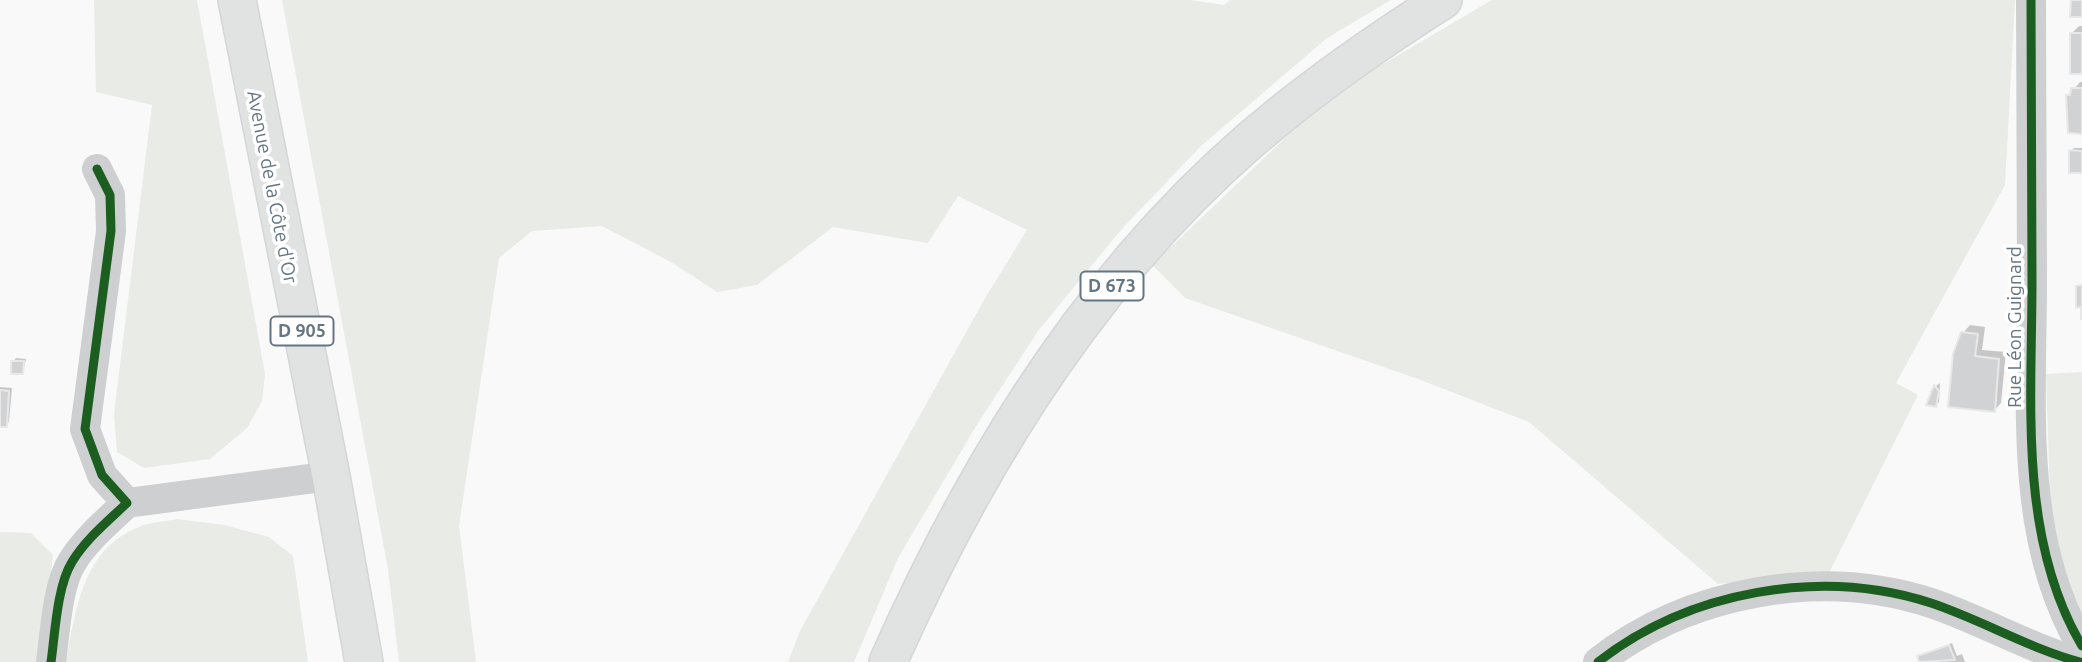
<!DOCTYPE html>
<meta charset="utf-8">
<style>
body{margin:0}
canvas{display:block;background:#f9f9f9}
</style>
<canvas width="2082" height="662"></canvas>
<script>
const g = document.querySelector('canvas').getContext('2d');
g.lineJoin = 'round';
function fill(path, color) {
  g.fillStyle = color;
  g.fill(path, 'evenodd');
}
function stroke(path, color, width, dash) {
  g.strokeStyle = color;
  g.lineWidth = width;
  g.lineCap = dash ? 'butt' : 'round';
  g.setLineDash(dash || []);
  g.stroke(path);
}
function label(font, color, halo, rows, align = 'center') {
  g.font = font + ' Ubuntu,sans-serif';
  g.lineWidth = 7;
  g.setLineDash([]);
  g.textBaseline = 'middle';
  g.strokeStyle = halo;
  g.fillStyle = color;
  for (const [text, x, y, turn = 0] of rows) {
    g.save();
    g.translate(x, y);
    g.rotate((+turn || 0) * Math.PI / 180);
    g.textAlign = isNaN(turn) ? turn : align;
    if (halo) g.strokeText(text, 0, 0);
    g.fillText(text, 0, 0);
    g.restore();
  }
}
fill(new Path2D(`
 M94 0H197L265 374 262 401 247 428 210 459 144 468 117 452 114 414 152 105 96 92Z
 M282 0H1190L1224 5 1230 0H1391L1327 38 1201 146 1120 231 1038 331 978 423 898 558 854 662H788L800 631 984 300 1027 230 958 196 928 243 833 227 757 285 717 292 671 262 602 226 532 231 499 258 459 526 476 662H399L388 569Z
 M1492 0H2015L2005 185 1896 383 1918 395 1828 575 1718 584 1529 422 1418 379 1185 298 1152 265 1330 95Z
 M2082 372V619L2051 529 2046 374Z
 M177 519 224 525 269 537 293 556 308 662H66C76 610 82 549 139 527 150 522 165 522 177 519Z
 M0 532 31 533 53 555 40 662H0Z`), '#e8ebe6');
fill(new Path2D(`
 M2079 26H2082V73L2072 33Z
 M2080 82H2082V132L2068 96Z
 M2074 148H2082V172L2071 151Z
 M1970 325 1985 327 1982 350 2006 352 2001 403 1994 411 1963 333Z
 M16 358 26 359 23 372 13 362Z
 M1940 383 1939 402 1935 405 1928 404 1931 390Z
 M0 387 12 388 9 422 6 425H0Z
 M1952 643 1957 656 1962 654 1965 662H1921L1919 657 1923 654Z`), '#0003');
const building = new Path2D(`
 M2071 0H2082V17H2070Z
 M2070 33H2082V74H2070Z
 M2071 88H2082V134L2068 133 2066 95H2070Z
 M2069 150 2082 151V173H2069Z
 M2082 285V319H2081V307L2076 308V286Z
 M1961 332 1978 334 1975 356 1999 359 1995 412 1948 407 1953 354Z
 M11 361H24L23 374H11Z
 M1934 385 1939 391 1936 407 1926 405Z
 M0 390 9 391 7 427H0Z
 M1949 645 1955 660 1919 662 1917 656Z`);
fill(building, '#d0d2d3');
stroke(building, '#e8e8e8', 2);
const major = new Path2D(`
 M237 0 331 476 364 662
 M888 662C980 455 1103 256 1283 113 1334 72 1388 35 1443 0`);
stroke(major, '#d5d6d7', 40);
stroke(new Path2D(`
 M2031 0C2032 94 2032 188 2032 282 2032 403 2018 538 2082 646
 M127 503 331 476
 M51 662C55 634 57 586 72 562 86 539 108 521 127 503L102 475 85 429 111 231 110 195 97 169
 M1598 662C1689 591 1821 567 1931 603 1982 620 2028 648 2080 662`), '#cecfd0', 30);
stroke(major, '#e1e2e2', 37);
stroke(new Path2D(`
 M2031 0C2032 94 2032 188 2032 282 2032 403 2018 538 2082 646
 M51 662C55 634 57 586 72 562 86 539 108 521 127 503L102 475 85 429 111 231 110 195 97 169
 M1598 662C1689 591 1821 567 1931 603 1982 620 2028 648 2080 662`), '#1b5e20', 9);
for (const [x, y, w] of [
 [1112,286,63],
 [302,331,63]
]) {
  const box = new Path2D();
  box.roundRect(x - w / 2, y - 14.5, w, 29, 5);
  g.fillStyle = '#fff';
  g.fill(box);
  stroke(box, '#657683', 2);
}
label('bold 18px', '#657683', null, [
 ["D 673",1112,286],
 ["D 905",302,331]
]);
label('19px', '#657683', '#fff', [
 ["Avenue de la Côte d'Or",272,187,79],
 ["Rue Léon Guignard",2015,327,-90]
]);
</script>
